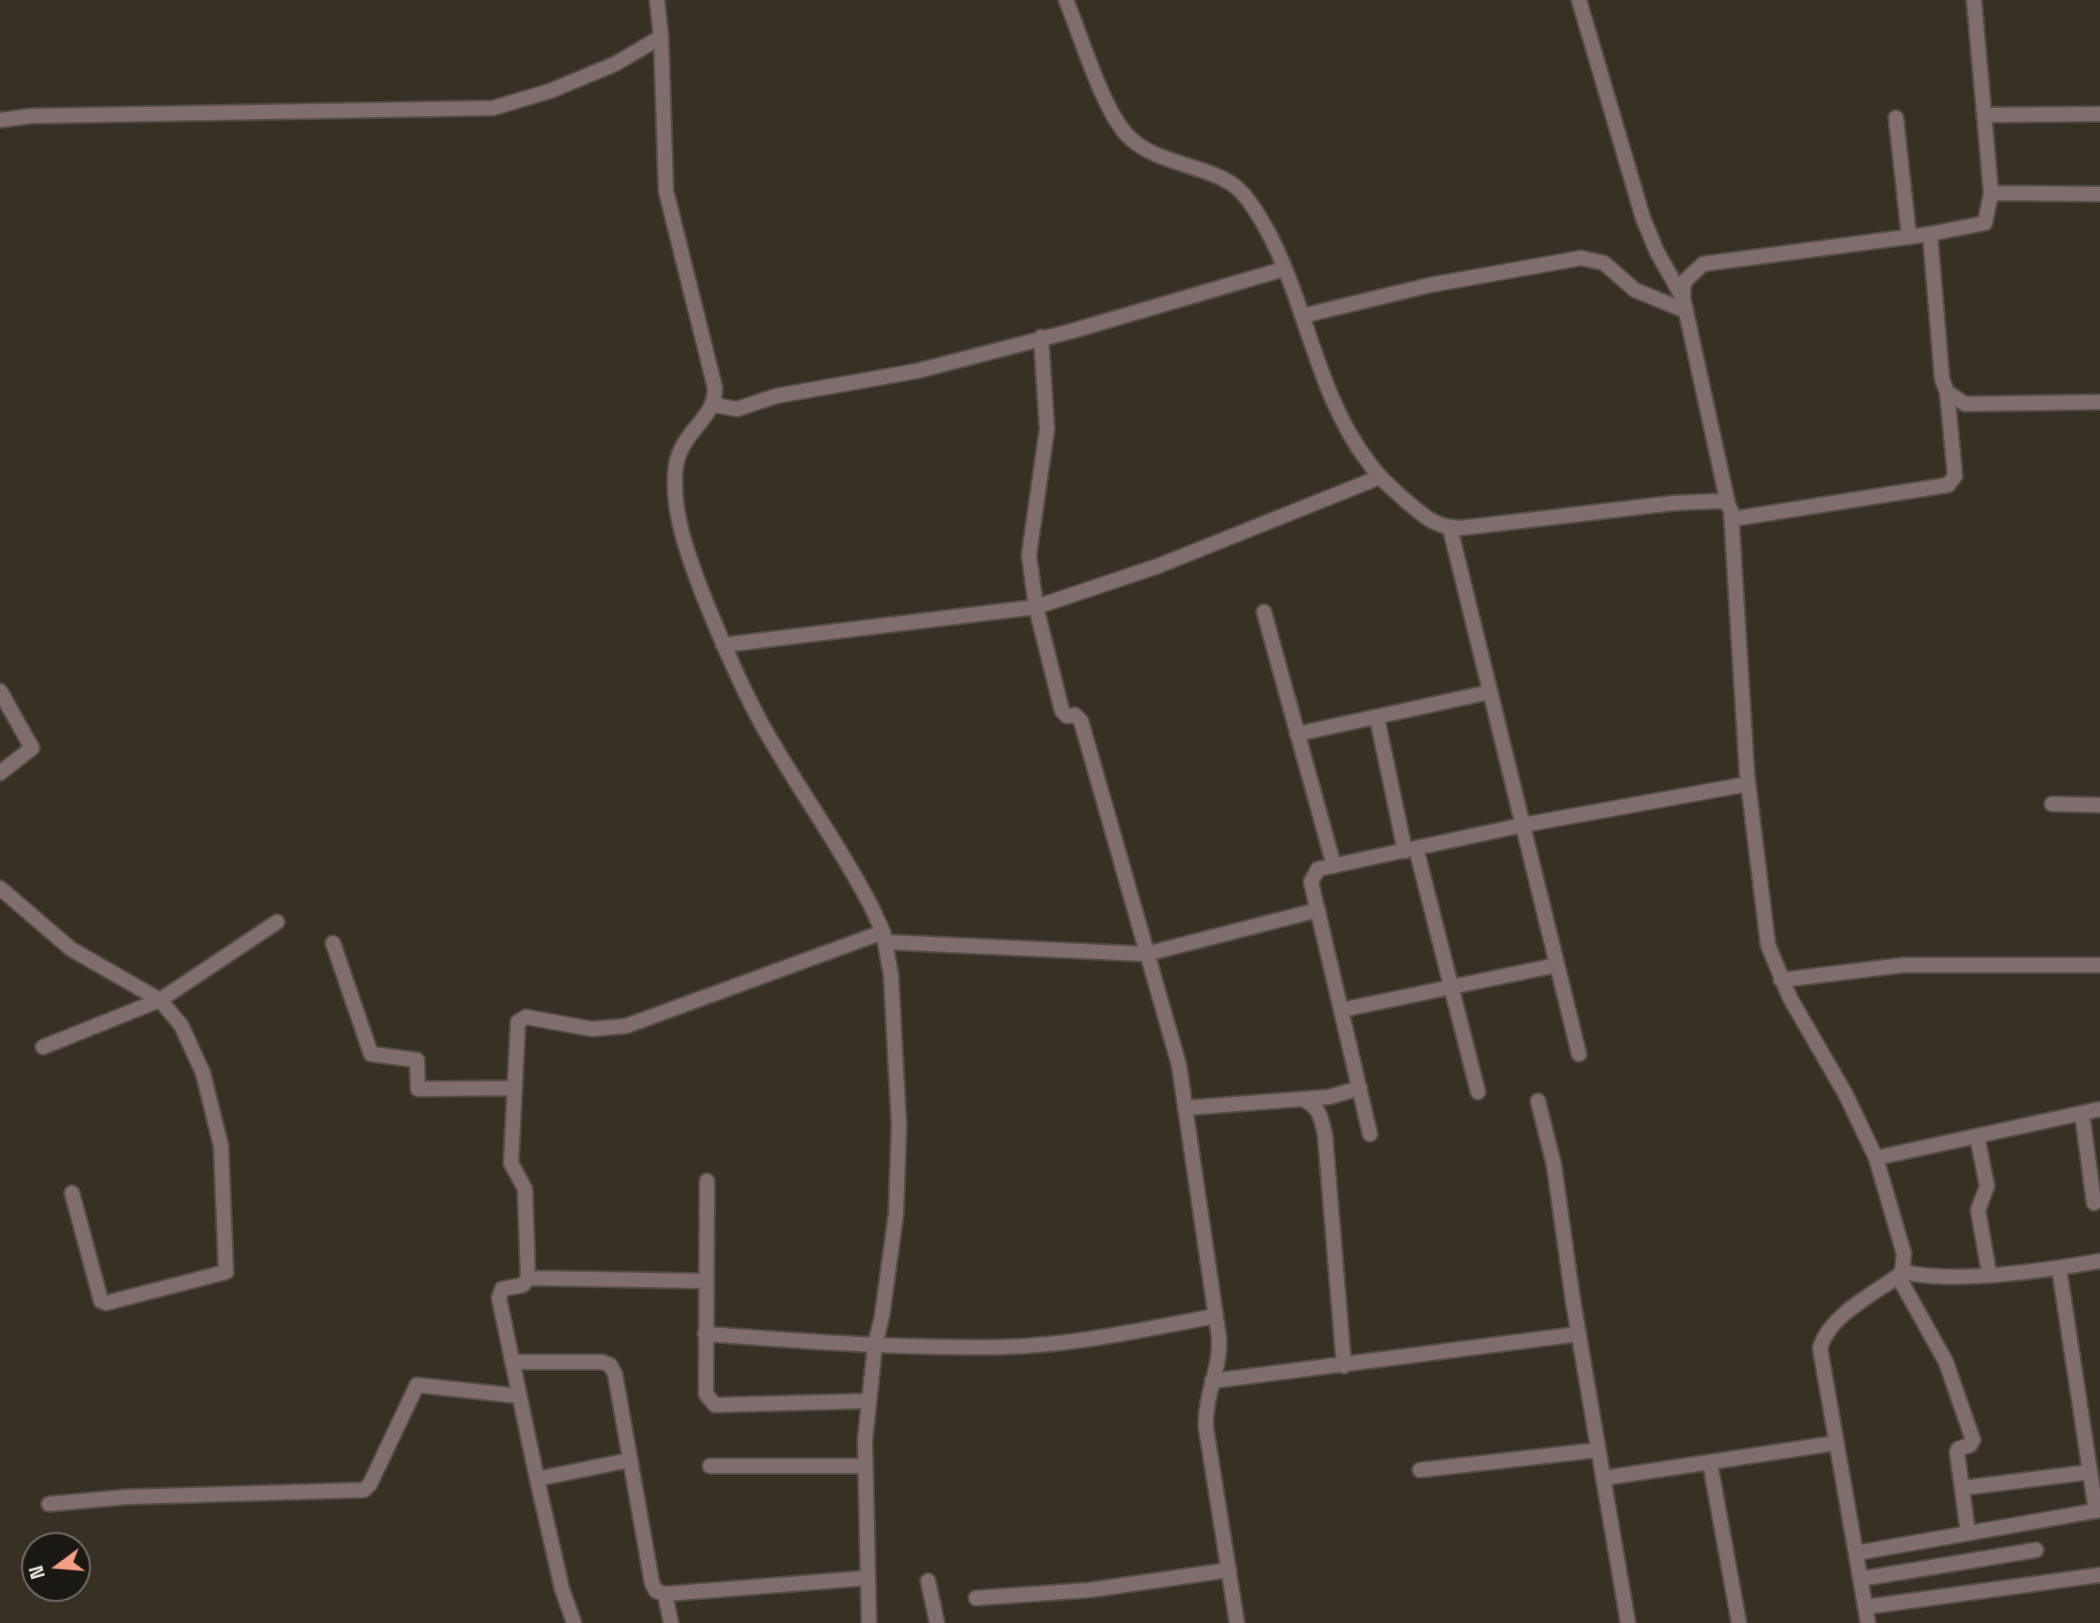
<!DOCTYPE html>
<style>
body{margin:0}
#map{position:relative;width:2100px;height:1623px;overflow:hidden;background:#363025;font-family:"Space Grotesk",sans-serif}
canvas{display:block}
.north{position:absolute;left:21px;top:1532px;width:70px;height:70px;box-sizing:border-box;background:#1b1813;border:2px solid #6f6c66;border-radius:50%;rotate:254deg;font-size:19px;font-weight:700;line-height:28px;text-align:center;color:#ede9e2}
.north::after{content:'';display:block;margin:auto;width:24px;height:32px;background:#f39f86;clip-path:polygon(50% 0,100% 100%,50% 72%,0 100%)}
</style>
<div id="map">
<canvas width="2100" height="1623"></canvas>
<div class="north">N</div>
</div>
<script>
const g = document.querySelector('canvas').getContext('2d');
g.lineJoin = 'round';
function stroke(path, color, width, dash) {
  g.strokeStyle = color;
  g.lineWidth = width;
  g.lineCap = dash ? 'butt' : 'round';
  g.setLineDash(dash || []);
  g.stroke(path);
}
const street = new Path2D(`
 M657 0 661 37 666 191 715 388C715 423 676 431 675 476 673 517 689 558 703 595 720 637 738 680 760 721 795 785 839 843 872 908L883 932 891 975 899 1126 896 1214 882 1316 875 1345 865 1440 869 1623
 M1066 0C1081 36 1102 108 1127 135 1155 165 1207 164 1236 187 1249 198 1259 216 1267 230 1307 304 1317 396 1369 463 1379 478 1393 489 1406 501 1424 516 1436 528 1461 528L1674 503 1720 501 1728 504 1731 511 1747 774 1768 945 1790 998 1846 1095 1876 1158 1904 1254 1902 1271 1898 1276C1872 1295 1829 1316 1820 1348L1868 1623
 M1579 0 1643 218 1657 252 1683 298
 M1984 115 2100 114
 M1896 118 1909 236
 M0 120 31 116 493 108 550 91 615 64 661 37
 M1991 193 2100 194
 M1930 234 1942 379 1947 392 1965 404 2100 402
 M1302 316 1430 285 1581 258 1604 263 1635 290 1686 311
 M1041 337 1047 429 1029 555 1036 607 1062 711 1067 716 1075 715 1081 721 1179 1065 1219 1338C1221 1369 1204 1396 1206 1428L1237 1623
 M714 405 737 409 776 396 917 371 1072 331 1284 269
 M1728 504 1683 298 1684 282 1703 264 1930 234 1985 223 1991 193 1974 0
 M1732 519 1948 485 1955 476 1947 392
 M1450 528 1579 1054
 M1264 612 1334 866
 M723 645 1036 607 1158 566 1380 477
 M0 691 32 748 0 773
 M1377 718 1405 851
 M1297 734 1490 692
 M2052 804 2100 805
 M1416 848 1478 1092
 M0 888 71 949 160 1000 181 1025 203 1073 221 1146 226 1272 106 1303 101 1301 72 1193
 M885 942 1146 954 1318 910
 M333 943 371 1054 417 1060 418 1089 513 1088
 M1781 980 1904 965H2100
 M1341 1010 1557 965
 M43 1047 160 1000 277 922
 M1303 1099 1329 1097 1360 1088
 M1538 1101 1554 1165 1573 1301 1628 1623
 M1185 1108 1301 1099C1319 1105 1321 1117 1325 1135L1344 1366
 M2082 1113 2094 1203
 M1370 1134 1311 882 1318 869 1523 825 1748 784
 M1977 1136 1987 1186 1978 1210 1989 1273
 M1876 1158 2100 1109
 M707 1181 706 1394 715 1405 867 1401
 M2059 1268 2096 1511
 M1902 1271C1948 1285 2050 1270 2100 1261
 M1898 1276 1946 1362 1973 1440 1970 1445 1958 1449 1957 1452 1968 1533
 M528 1278 706 1281
 M705 1334C805 1341 905 1349 1004 1347 1076 1345 1146 1329 1216 1316
 M512 1362H602L610 1365 615 1374 652 1583 656 1591 665 1594 867 1578
 M1212 1381 1579 1334
 M1710 1463 1739 1623
 M710 1466H863
 M1420 1470 1598 1450
 M1604 1478 1836 1443
 M537 1479 630 1460
 M1962 1488 2090 1472
 M49 1504 126 1497 364 1490 370 1484 417 1385 519 1396
 M1856 1553 2100 1510
 M1860 1579 2036 1550
 M928 1581 937 1623
 M665 1594 671 1623
 M976 1598 1090 1590 1229 1570
 M1865 1607 2100 1575
 M574 1623 562 1589 537 1479 499 1298 502 1289 523 1285 528 1278 525 1189 511 1163 518 1022 526 1017 592 1029 626 1026 883 932`);
stroke(street, '#534e43', 18);
stroke(street, '#806d6d', 14);
</script>
